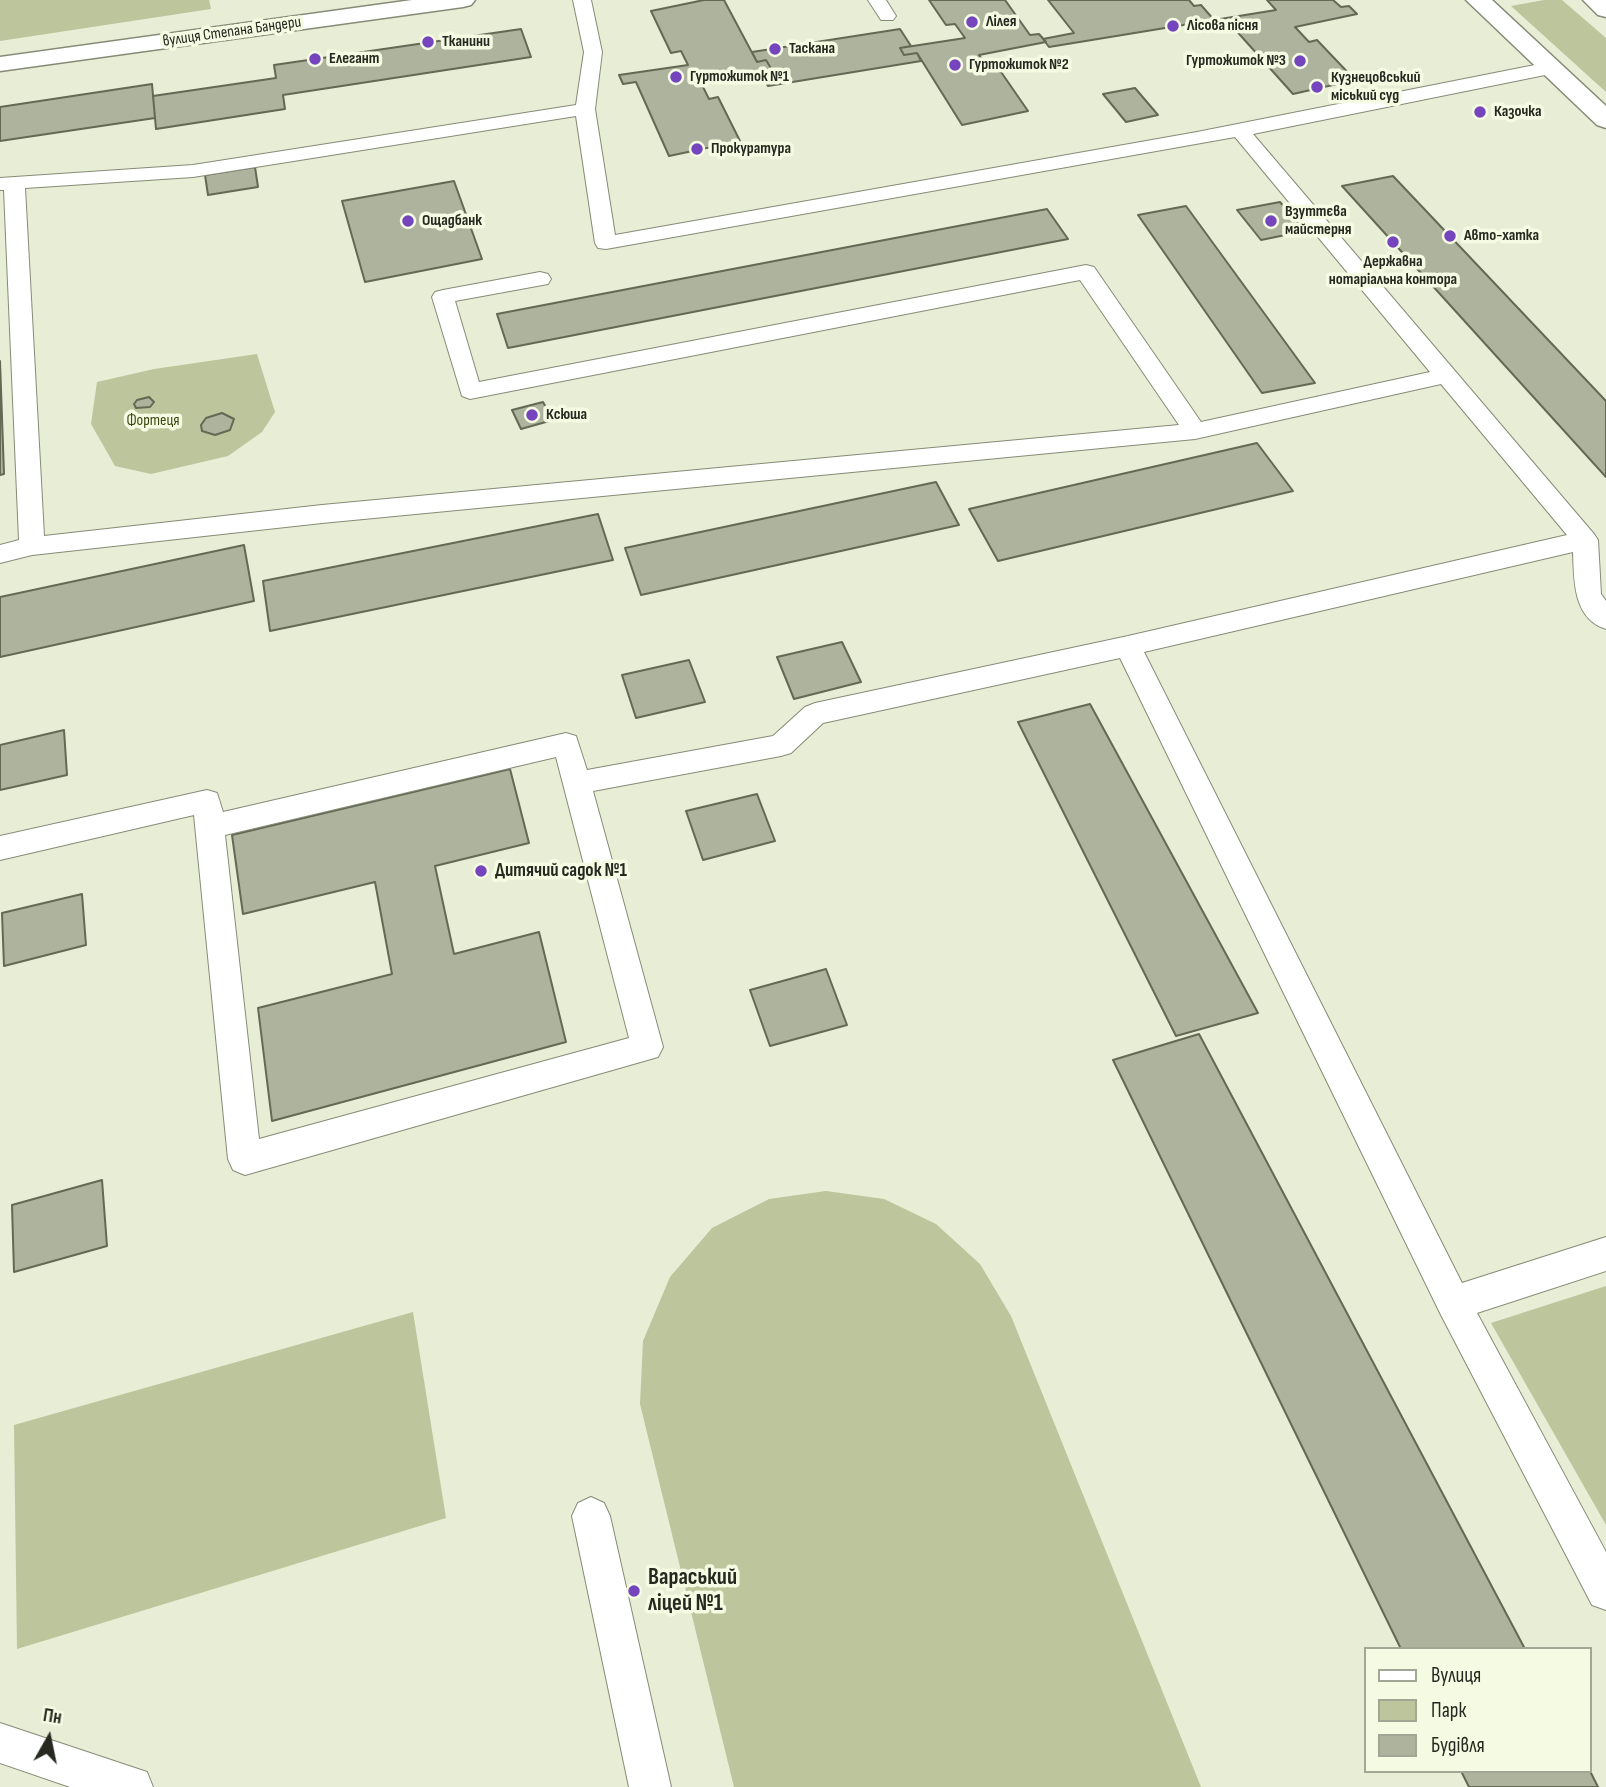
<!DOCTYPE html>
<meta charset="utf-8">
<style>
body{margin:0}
#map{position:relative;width:1606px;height:1787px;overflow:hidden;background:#e8edd6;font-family:"Sofia Sans Condensed",sans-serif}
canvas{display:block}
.legend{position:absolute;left:1364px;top:1647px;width:228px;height:126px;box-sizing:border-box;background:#f5fbe3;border:2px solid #a2a795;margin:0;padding:9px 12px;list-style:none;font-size:21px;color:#262920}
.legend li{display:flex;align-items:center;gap:14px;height:35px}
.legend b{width:35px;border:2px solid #a2a795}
.north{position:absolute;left:14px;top:1703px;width:70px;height:70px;-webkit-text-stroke:5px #f5fbe3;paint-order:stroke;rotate:9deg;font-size:19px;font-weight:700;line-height:28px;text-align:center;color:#262920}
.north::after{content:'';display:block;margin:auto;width:24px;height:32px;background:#262920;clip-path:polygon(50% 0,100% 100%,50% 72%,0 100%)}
</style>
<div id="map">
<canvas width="1606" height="1787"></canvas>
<ul class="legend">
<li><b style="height:9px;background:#fff"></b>Вулиця</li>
<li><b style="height:19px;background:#bcc59b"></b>Парк</li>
<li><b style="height:19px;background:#adb39c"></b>Будівля</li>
</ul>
<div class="north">Пн</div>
</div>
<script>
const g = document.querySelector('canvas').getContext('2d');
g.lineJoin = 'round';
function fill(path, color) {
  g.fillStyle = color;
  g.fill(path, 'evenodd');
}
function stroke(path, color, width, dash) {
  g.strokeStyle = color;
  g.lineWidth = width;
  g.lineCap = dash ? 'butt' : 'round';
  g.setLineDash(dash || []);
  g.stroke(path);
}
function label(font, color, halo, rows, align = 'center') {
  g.font = font + ' "Sofia Sans Condensed",sans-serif';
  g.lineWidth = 7;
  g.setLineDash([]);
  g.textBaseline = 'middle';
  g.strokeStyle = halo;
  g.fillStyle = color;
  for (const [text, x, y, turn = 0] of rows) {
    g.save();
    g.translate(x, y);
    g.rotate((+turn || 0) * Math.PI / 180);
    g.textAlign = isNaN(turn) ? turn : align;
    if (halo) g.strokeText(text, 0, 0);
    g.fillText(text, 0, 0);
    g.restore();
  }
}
fill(new Path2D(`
 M0 0H209L211 9 0 41Z
 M1544 0H1562L1606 38V92L1511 6Z
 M257 354 275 412 262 432 228 456 151 474 115 466 91 424 97 382 154 369Z
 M826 1191 884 1199 936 1224 980 1264 1011 1316 1201 1787H734L640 1404 643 1341 670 1277 712 1228 769 1199Z
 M1606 1286V1525L1491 1323Z
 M413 1312 446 1518 17 1649 14 1425Z`), '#bcc59b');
const building = new Path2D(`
 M704 0H724L757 62 766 60 772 70 701 83 709 99 718 97 740 141 669 156 636 82 623 84 619 75 688 65 681 51 671 53 651 11Z
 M929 0H1005L1030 35 1039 34 1046 42 979 55 990 70 999 69 1028 111 962 125 917 53 904 55 900 48 965 38 955 24 946 25Z
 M1048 0H1189L1194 6 1201 5 1214 20 1049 47 1043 39 1074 33Z
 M1267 0H1333L1341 7 1349 6 1357 14 1295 27 1309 42 1317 40 1355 80 1293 94 1232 26 1221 28 1214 20 1276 10Z
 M521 29 531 57 283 95 285 109 156 129 153 96 276 78 274 65Z
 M900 29 911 46 900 48 904 55 917 53 921 61 768 86 761 72 772 70 766 60 757 62 752 52Z
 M152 84 155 118 0 141V107Z
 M1135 88 1158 115 1126 122 1103 94Z
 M255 167 258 187 208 195 205 175Z
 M1393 176 1606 401V477L1342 186Z
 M454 181 482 259 365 282 342 201Z
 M1280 202 1305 231 1261 240 1237 210Z
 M1186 206 1315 383 1262 393 1138 215Z
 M1047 209 1068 239 508 348 497 314Z
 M0 361 4 474 0 475Z
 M149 397 154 402 150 407 136 408 134 404 137 400Z
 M543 402 553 420 521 429 512 410Z
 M222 413 234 419 230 430 215 435 202 431 201 425 206 418Z
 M1257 443 1293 491 998 561 969 509Z
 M936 482 959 525 641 595 625 548Z
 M598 514 613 560 270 631 263 581Z
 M244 545 254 601 0 657V597Z
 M842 642 861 682 794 699 777 657Z
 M689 660 705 702 636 718 622 675Z
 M1090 704 1258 1013 1176 1036 1018 722Z
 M64 730 67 775 0 790V745Z
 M510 769 529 843 435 866 454 954 539 932 566 1042 272 1121 258 1008 392 974 375 882 243 914 232 835Z
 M757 794 775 841 703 860 686 811Z
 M82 894 86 945 4 966 2 913Z
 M826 969 847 1025 770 1046 750 990Z
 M1199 1034 1525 1649H1401L1113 1060Z
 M102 1180 107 1246 14 1272 12 1205Z
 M1461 1771H1590L1598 1787H1469Z`);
fill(building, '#adb39c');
stroke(building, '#646954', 2);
const lane = new Path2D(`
 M573 0H591L602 52 595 109 615 235 1197 132 1550 62 1559 68 1550 74 1253 134 1594 534 1598 540 1601 594 1606 601V629C1573 619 1574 580 1573 552L1144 652 1462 1283 1606 1237V1271L1477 1313 1606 1552V1610L1592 1605 1441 1315 1120 658 823 723 791 753 781 756 593 791 663 1047 658 1057 245 1175 233 1170 228 1159 194 815 0 860V836L207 790 217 793 223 812 566 733 576 736 587 770 773 736 805 707 815 703 1128 636 1567 535 1441 384 1195 439 322 523 32 555 0 563V545L19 540 4 190H0V178L193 165 576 105 584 52ZM576 116 595 243 598 248 606 249 1235 137 1430 372 1201 422 1094 267 1086 265 479 382 455 301 548 284 551 279 548 274 540 272 443 290 435 292 432 297 462 396 470 399 1080 280 1179 425 322 505 44 536 25 188 193 177ZM556 757 629 1038 259 1139 225 835Z
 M868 0H886L896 16 893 20H881Z
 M591 1497 604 1503 610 1516 671 1787H629L572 1516 578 1503Z
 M0 1723 147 1772 153 1787H70L0 1763Z`);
const secondary = new Path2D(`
 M412 0H475L471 5 463 7 0 71V57Z
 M1466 0H1492L1606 106V128L1597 125Z
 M1583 0H1606V17L1598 15Z`);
stroke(lane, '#868b76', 2);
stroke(secondary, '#868b76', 3);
fill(lane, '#fff');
fill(secondary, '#fff');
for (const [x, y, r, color] of [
 [972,22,7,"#7545bd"],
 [1173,26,7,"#7545bd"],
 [428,42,7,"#7545bd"],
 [775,49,7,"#7545bd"],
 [315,59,7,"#7545bd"],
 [1300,61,7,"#7545bd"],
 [955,65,7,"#7545bd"],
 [676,77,7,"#7545bd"],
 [1317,87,7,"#7545bd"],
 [1480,112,7,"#7545bd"],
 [697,149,7,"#7545bd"],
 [408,221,7,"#7545bd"],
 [1271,221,7,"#7545bd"],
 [1450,236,7,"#7545bd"],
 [1393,242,7,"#7545bd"],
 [532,415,7,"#7545bd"],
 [481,871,7,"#7545bd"],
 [634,1591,7,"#7545bd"]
]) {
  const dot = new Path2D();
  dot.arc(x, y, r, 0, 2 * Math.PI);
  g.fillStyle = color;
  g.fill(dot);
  stroke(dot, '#f5fbe3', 2.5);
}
label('bold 16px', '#262920', '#f5fbe3', [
 ["Лілея",986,22],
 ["Лісова пісня",1187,26],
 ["Тканини",442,42],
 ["Таскана",789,49],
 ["Елегант",329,59],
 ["Гуртожиток №3",1286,61,"right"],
 ["Гуртожиток №2",969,65],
 ["Гуртожиток №1",690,77],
 ["Кузнецовський",1331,78],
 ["міський суд",1331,96],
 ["Казочка",1494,112],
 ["Прокуратура",711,149],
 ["Взуттєва",1285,212],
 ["майстерня",1285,230],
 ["Ощадбанк",422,221],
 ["Авто-хатка",1464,236],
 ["Державна",1393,262,"center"],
 ["нотаріальна контора",1393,280,"center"],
 ["Ксюша",546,415]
], 'left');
label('16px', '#262920', '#f5fbe3', [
 ["вулиця Степана Бандери",232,32,-8]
]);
label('16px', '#3d4610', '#f5fbe3', [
 ["Фортеця",153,421]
]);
label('bold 19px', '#262920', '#f5fbe3', [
 ["Дитячий садок №1",495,871]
], 'left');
label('bold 23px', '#262920', '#f5fbe3', [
 ["Вараський",648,1578],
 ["ліцей №1",648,1604]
], 'left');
</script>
